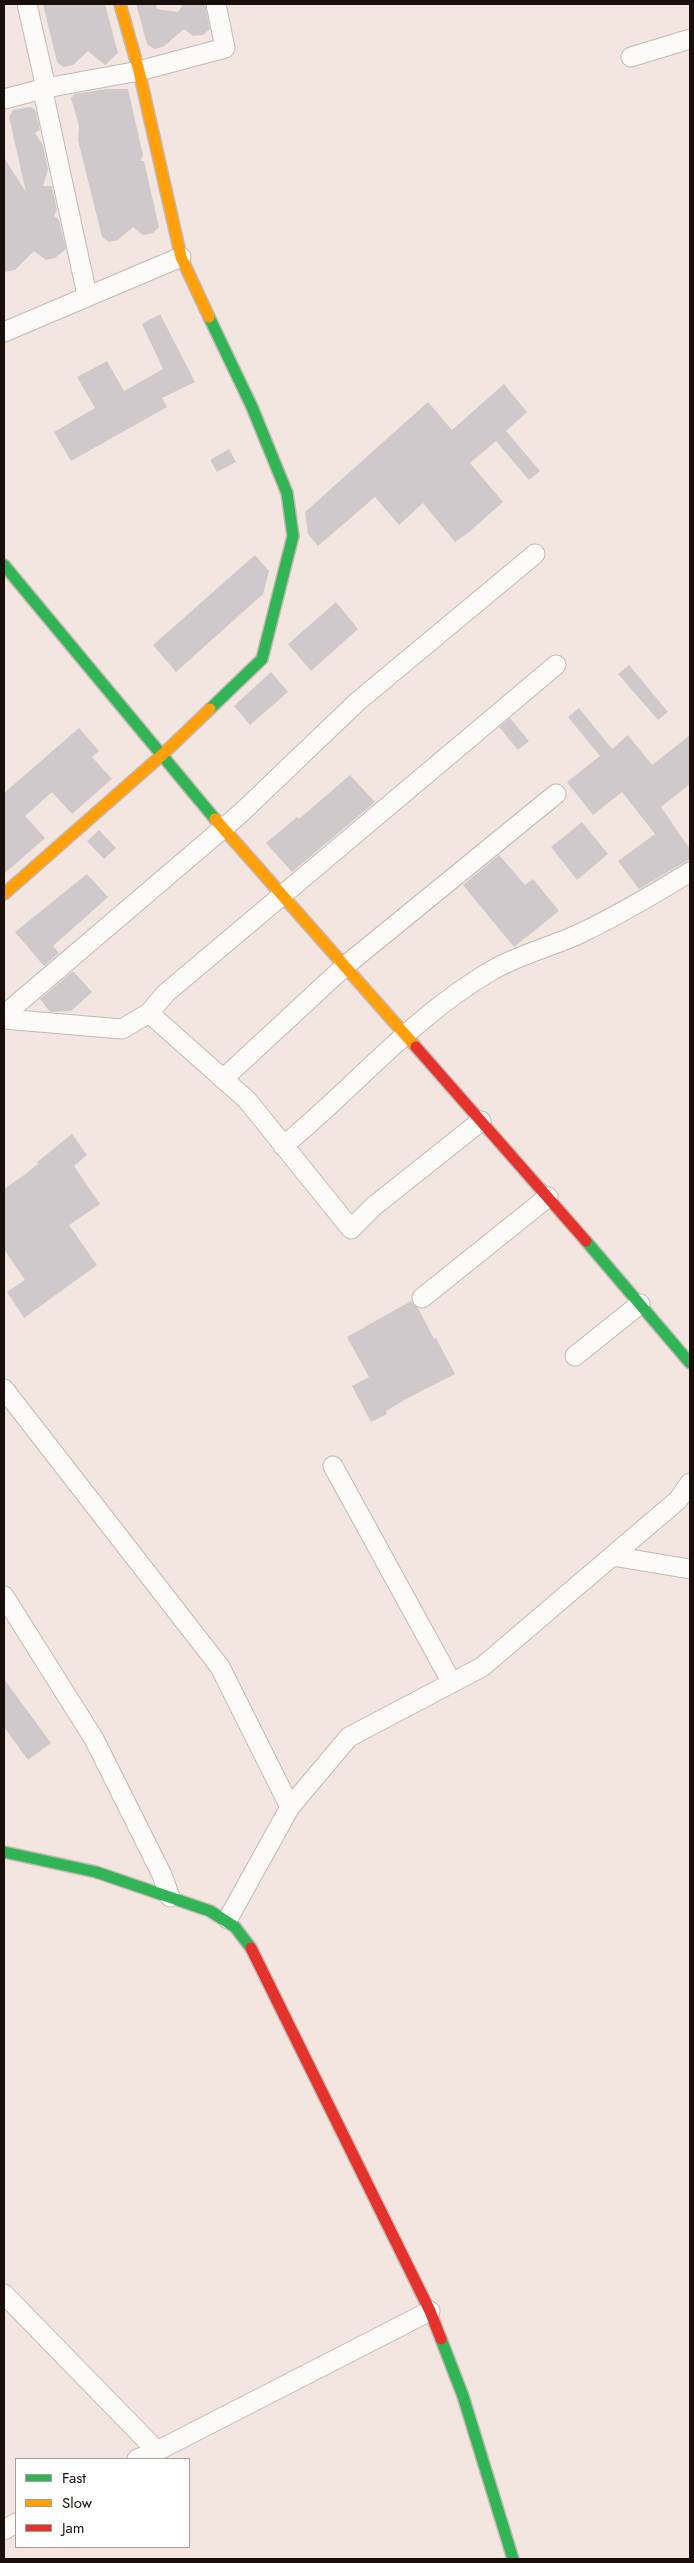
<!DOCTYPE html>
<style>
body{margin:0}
#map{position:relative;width:694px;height:2563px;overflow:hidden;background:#f3e6e0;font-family:Jost,sans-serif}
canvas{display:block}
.frame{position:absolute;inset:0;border:5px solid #180e0a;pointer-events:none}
.legend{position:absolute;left:15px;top:2458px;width:175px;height:90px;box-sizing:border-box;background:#fff;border:1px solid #a39f9d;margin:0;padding:6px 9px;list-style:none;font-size:15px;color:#180e0a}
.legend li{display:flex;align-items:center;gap:10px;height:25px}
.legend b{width:25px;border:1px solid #a39f9d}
</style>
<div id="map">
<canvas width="694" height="2563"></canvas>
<div class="frame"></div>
<ul class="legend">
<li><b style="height:6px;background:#30b455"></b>Fast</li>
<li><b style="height:6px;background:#ff9f0a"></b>Slow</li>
<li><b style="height:6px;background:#e5322d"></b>Jam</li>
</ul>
</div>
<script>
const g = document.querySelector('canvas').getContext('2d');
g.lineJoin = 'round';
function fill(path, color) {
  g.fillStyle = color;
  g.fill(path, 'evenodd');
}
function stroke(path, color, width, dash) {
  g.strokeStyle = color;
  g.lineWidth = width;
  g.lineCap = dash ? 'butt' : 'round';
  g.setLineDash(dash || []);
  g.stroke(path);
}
fill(new Path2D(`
 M43 4H105L118 53 105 65 88 51 73 65 63 67 57 62Z
 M136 4H156L157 9 178 12 183 4H205L210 29 203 35 193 36 184 29 163 47 154 49 147 44Z
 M106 89H128L143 155 141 161H144L159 227 153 233 143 235 133 227 118 240 109 242 102 237 78 140 79 126 71 98 75 94Z
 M31 107 36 111 40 130 35 133 43 145 48 169 43 186H52L57 210 54 216 59 220 66 249 55 258 46 260 34 251 15 270 4 272V158L26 192 9 117 13 110Z
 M160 314 195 382 162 398 167 407 71 461 54 432 95 408 77 377 107 361 124 391 163 369 142 324Z
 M504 384 527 412 506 431 540 471 529 480 496 441 470 463 503 502 469 532 455 542 423 503 399 525 375 497 318 546 308 534 305 512 428 402 452 430Z
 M229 449 236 462 217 472 210 460Z
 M255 555 269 571 263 594 176 672 153 645Z
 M336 602 358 629 311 671 288 644Z
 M629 665 668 712 658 720 618 674Z
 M271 672 288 692 250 725 234 706Z
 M579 708 612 749 628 735 652 765 690 735V784L661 807 690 849V859L639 889 618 861 655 834 622 792 593 815 567 782 600 756 568 717Z
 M510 718 529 741 518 750 499 727Z
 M79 728 99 751 92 757 112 779 72 814 52 792 25 816 45 838 4 874V793Z
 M350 775 375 802 292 872 266 843 297 817 299 819Z
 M582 822 608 854 577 880 551 847Z
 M99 830 116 848 104 859 87 841Z
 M499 855 525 885 533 879 559 911 514 947 463 885Z
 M87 874 108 897 53 946 59 953 44 966 15 932Z
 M73 971 92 992 71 1011 50 1012 40 999Z
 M72 1134 87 1155 74 1166 100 1204 69 1225 97 1265 24 1318 7 1292 25 1280 4 1249V1189L24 1175 38 1164 37 1162Z
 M411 1301 418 1308 434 1339 436 1338 455 1374 406 1399 386 1411 387 1414 371 1422 352 1386 369 1377 347 1337Z
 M4 1679 51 1743 28 1760 4 1727Z`), '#d0c9cc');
const street = new Path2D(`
 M631 57 690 39
 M4 99 46 88 27 4
 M87 295 44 96 46 88 139 71 225 48 216 4
 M4 332 181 257
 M149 1013 247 1100 351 1229 374 1206 481 1121
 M4 1015 241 813 357 702 535 554
 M4 1019 122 1029 149 1013 166 993 556 665
 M223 1079 345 966 556 794
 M283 1146C353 1089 412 1017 491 971 519 954 552 947 581 933 619 915 654 894 690 872
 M422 1298 548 1197
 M575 1356 640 1304
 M4 1389 220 1667 290 1807
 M333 1466 452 1683
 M612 1556 690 1569
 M4 1596 94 1739 162 1875 170 1897
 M228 1919 290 1807 349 1737 482 1667 678 1500 690 1483
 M4 2294 157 2451 430 2311
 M137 2459 157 2451
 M4 2530 16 2523`);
const fast = new Path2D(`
 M209 317 252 407 287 493 293 536 262 659 210 709
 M4 565 215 819
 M586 1241 690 1363
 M4 1852 96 1872 210 1911 235 1927 251 1948
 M441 2339 463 2396 513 2559`);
const slow = new Path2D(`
 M120 4 139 71 181 257 209 317
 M215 819 416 1047
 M4 894 162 755 210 709`);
const jam = new Path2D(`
 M416 1047 586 1241
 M251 1948 430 2311 441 2339`);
stroke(street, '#c4b8b3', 21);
stroke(fast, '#c4b8b3', 14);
stroke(slow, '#c4b8b3', 14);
stroke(jam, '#c4b8b3', 14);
stroke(street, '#fdfbfa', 19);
stroke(fast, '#30b455', 11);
stroke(slow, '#ff9f0a', 11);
stroke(jam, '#e5322d', 11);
</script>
